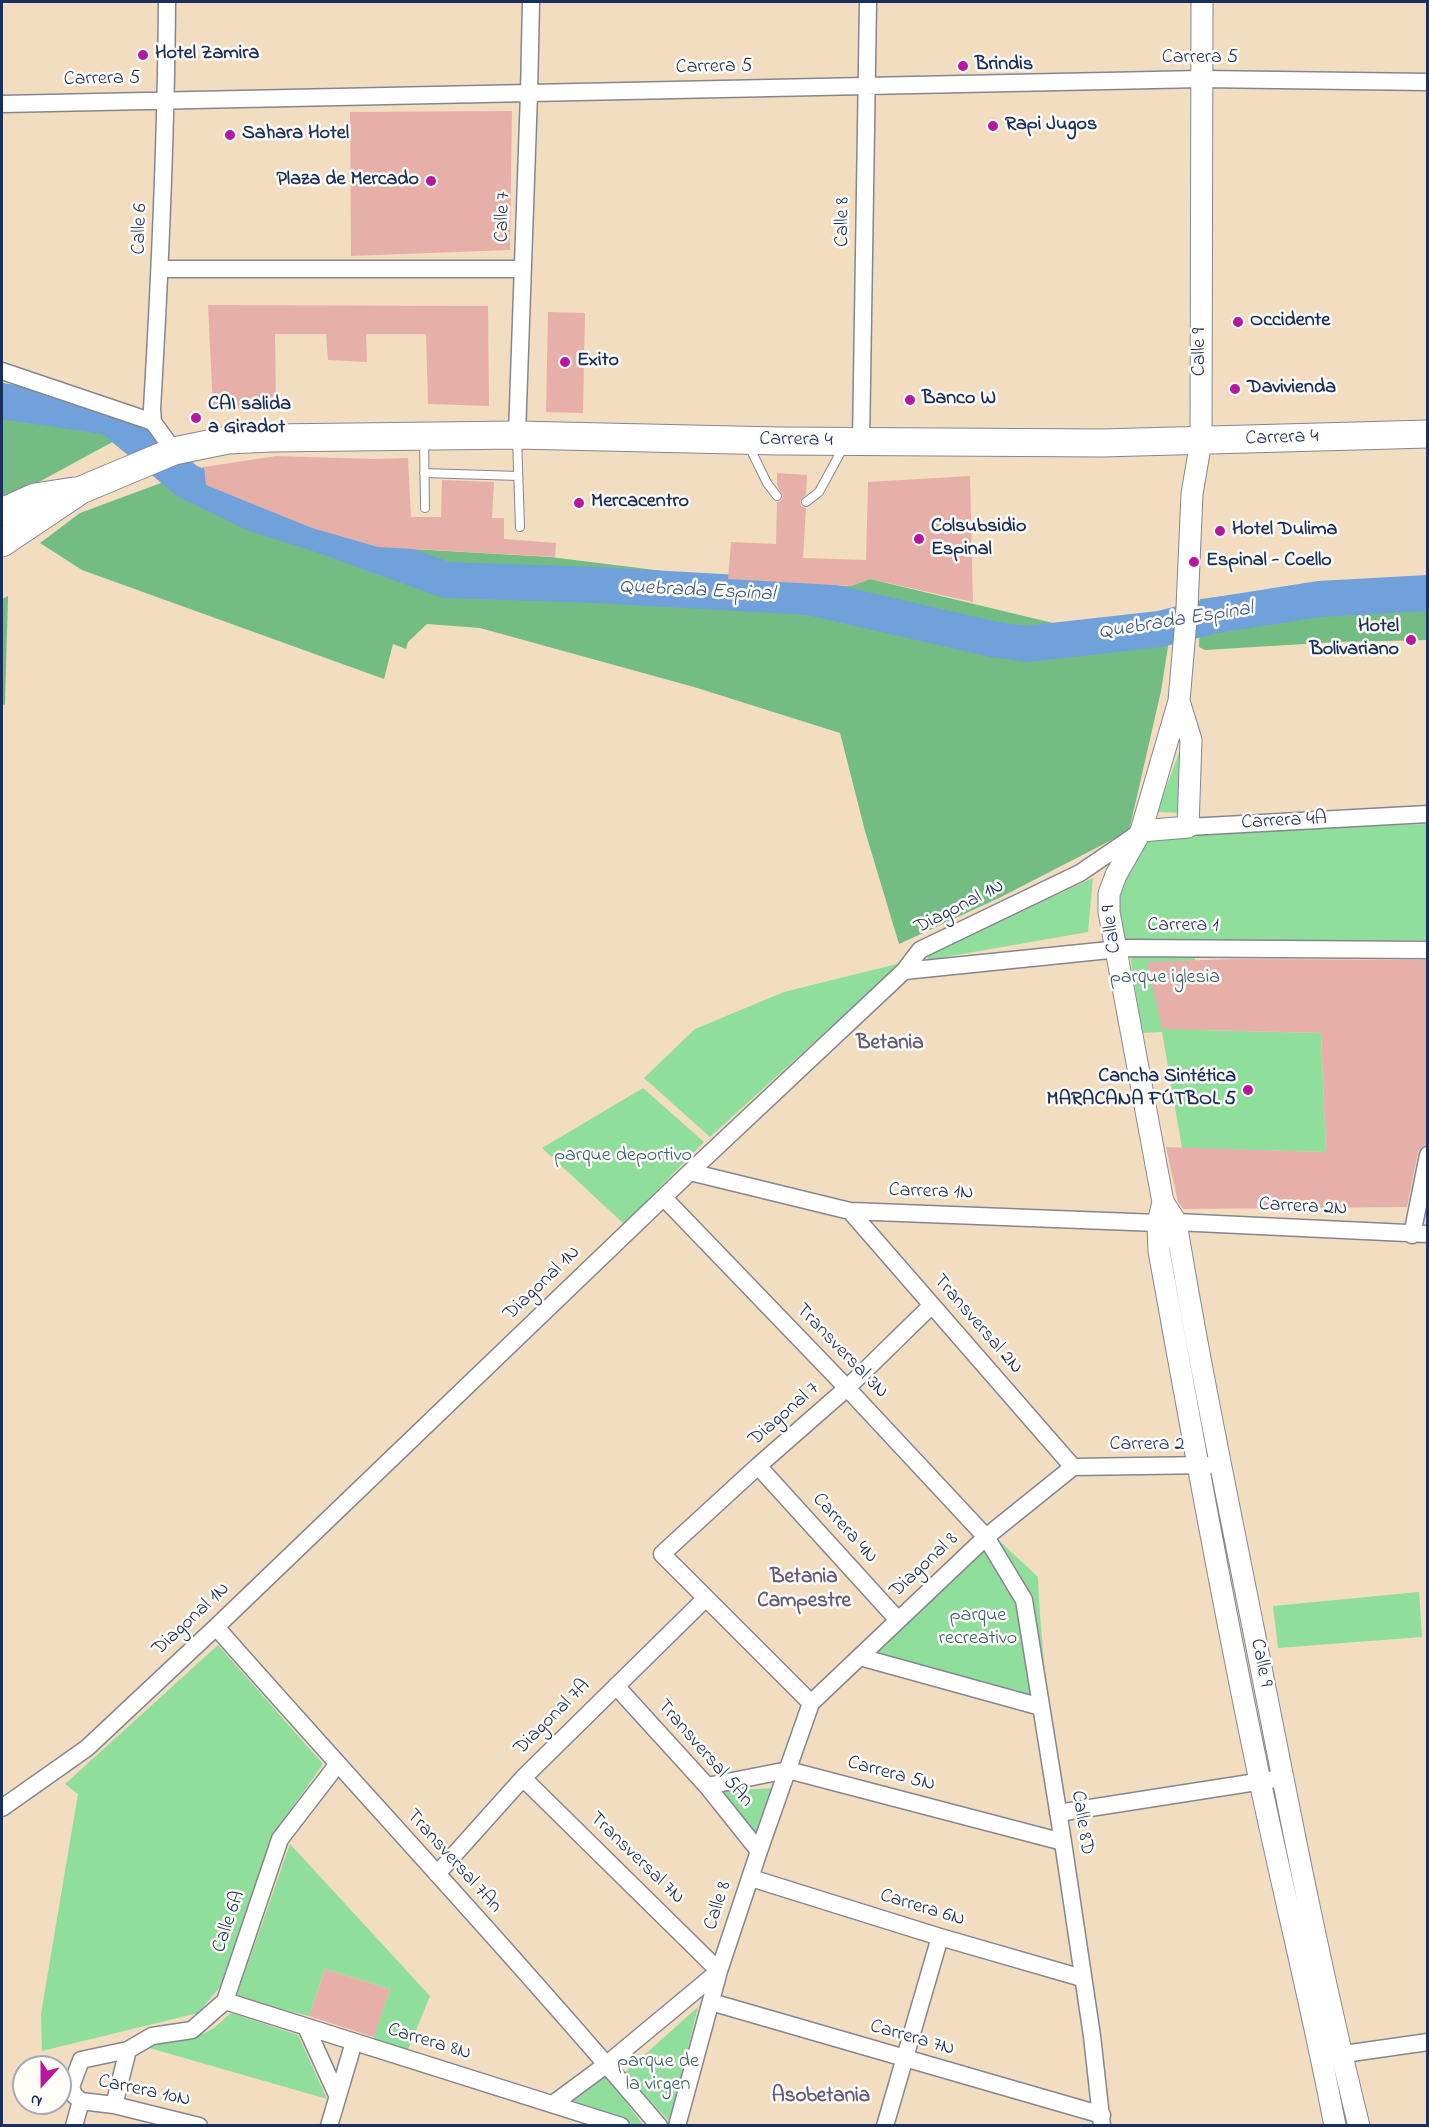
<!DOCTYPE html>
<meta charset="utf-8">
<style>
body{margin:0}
#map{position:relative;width:1429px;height:2127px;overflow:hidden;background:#f2ddc0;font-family:"Indie Flower",sans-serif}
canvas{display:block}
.frame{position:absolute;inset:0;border:3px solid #1b2f5e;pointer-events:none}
.north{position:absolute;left:12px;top:2055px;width:60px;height:60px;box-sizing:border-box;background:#fdfcf7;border:2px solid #a3aaba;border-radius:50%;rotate:201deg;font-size:16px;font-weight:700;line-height:24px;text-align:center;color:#1b2f5e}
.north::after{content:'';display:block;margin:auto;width:21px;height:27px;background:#b5179e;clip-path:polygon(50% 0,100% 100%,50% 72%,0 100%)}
</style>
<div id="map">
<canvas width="1429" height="2127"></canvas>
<div class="frame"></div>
<div class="north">N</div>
</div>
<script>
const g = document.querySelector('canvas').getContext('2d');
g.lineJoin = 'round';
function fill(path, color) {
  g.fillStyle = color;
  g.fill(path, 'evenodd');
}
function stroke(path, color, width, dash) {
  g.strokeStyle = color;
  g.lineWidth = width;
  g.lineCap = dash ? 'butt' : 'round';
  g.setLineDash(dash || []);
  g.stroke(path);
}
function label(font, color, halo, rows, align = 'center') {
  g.font = font + ' "Indie Flower",sans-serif';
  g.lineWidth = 5;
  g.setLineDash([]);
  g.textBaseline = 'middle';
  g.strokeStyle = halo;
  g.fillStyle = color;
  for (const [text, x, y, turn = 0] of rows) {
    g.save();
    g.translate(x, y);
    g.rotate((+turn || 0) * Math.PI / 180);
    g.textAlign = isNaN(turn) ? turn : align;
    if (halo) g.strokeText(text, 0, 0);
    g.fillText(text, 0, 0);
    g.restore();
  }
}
fill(new Path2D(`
 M1180 750 1184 751 1183 813 1157 812Z
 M1427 824V940L1120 944 1117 894 1144 839 1304 828Z
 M1093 878 1088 932 928 960 927 955Z
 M1129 948H1194L1200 1030 1321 1033 1326 1152 1182 1148 1162 1032 1142 1033Z
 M901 963 710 1137 644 1078 695 1029 784 992Z
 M643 1088 704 1142 624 1224 542 1148Z
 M991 1533 1038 1577C1039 1618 1045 1658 1046 1699L860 1657Z
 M1419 1592 1422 1637 1278 1648 1273 1606Z
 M218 1645 323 1764 271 1838 220 1987 198 2013 42 2051 41 2014 78 1794 65 1784Z
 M774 1788 756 1837 718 1791Z
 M290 1844 430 1996 407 2052 373 2039 390 1989 325 1969 309 2016 236 1998Z
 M698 2007 670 2122 624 2073Z
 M231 2013 298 2035 327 2099 146 2047C163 2032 187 2041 207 2032 216 2028 223 2019 231 2013Z
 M605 2073 643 2125H636L565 2103Z`), '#8fde9c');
fill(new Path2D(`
 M2 395 13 402 10 410 95 425 118 439 2 502Z
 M204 467 206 485 312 528 378 547 550 557 728 579 847 586 870 579 1053 623 1173 615 1161 691 1129 831 1001 897 899 944 865 831 840 733 694 687 480 628 427 624 408 642 406 649 393 644 384 679 82 570 40 543 80 513Z
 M1308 586 1356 590 1427 587V640L1337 642 1205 650 1199 647 1200 599Z
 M8 596 5 705 2 704V599Z`), '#73bd84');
stroke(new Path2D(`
 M2 401 110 417 187 481 255 514 316 533 446 580 597 585 809 597 992 639 1026 644 1160 629 1211 616 1319 599 1428 593`), '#70a1da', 36);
fill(new Path2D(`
 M512 111 510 250 351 256 350 112Z
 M208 305 488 306 489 406 428 404 426 334H366L367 362 328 360 326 334H275L276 407 213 410Z
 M548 312 585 313 583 413 546 412Z
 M276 456 375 459 408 458 411 517H441L442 480 494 482 492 518H504V539L556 543 555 557 378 547 312 528 206 485 204 467Z
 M777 473 807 475 806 494 800 502 801 506 806 508 803 558 866 560 868 482 970 476 973 602 870 579 852 586 728 579 731 542 776 544 777 502 781 501 783 496 777 485Z
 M1232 959 1428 960V1145L1421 1148 1418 1152 1407 1207 1183 1209 1178 1202 1166 1147 1326 1152 1321 1033 1162 1029 1147 962Z
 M325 1969 390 1989 374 2037 309 2016Z`), '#e6b0a9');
const service = new Path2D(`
 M517 437 520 527
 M424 439 425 508
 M748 444 767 483 777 496
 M424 473 518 476
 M806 502 819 492 844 446`);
const minor = new Path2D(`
 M167 2C166 138 160 273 152 409L153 422 174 451
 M2 104 1202 79 1428 82
 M160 269H523
 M2 371 153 422
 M517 435 529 93 531 2
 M861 443 868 2
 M1188 827 1428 814
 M904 971 1129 948 1428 950
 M690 1172 850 1211 1158 1223 1176 1222 1428 1234
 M664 1198 847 1388 986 1537 1024 1600 1063 1842 1092 2036 1102 2126
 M850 1211 1073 1467
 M1412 1235 1428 1155
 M758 1466 898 1620
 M1073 1467 1210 1465
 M216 1627C363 1794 515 1956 659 2126
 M860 1657 1041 1707
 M616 1686 707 1786 759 1851
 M811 1703 662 1554 758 1466 847 1388 932 1305
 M523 1778 719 1971 607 2064 553 2104
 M707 1786 788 1770 1063 1842
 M2 1808 87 1748 216 1627 690 1172 904 971 920 950 1080 873 1140 832
 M1058 1813 1282 1778
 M437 1874 523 1778 706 1598
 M751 1878 940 1937 1082 1978
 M225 2001 621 2126
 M711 2002 1102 2115
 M306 2027 337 2095
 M1330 2056 1428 2042
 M81 2101 114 2105 199 2126
 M114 2105 128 2050
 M74 2126 81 2101 74 2095 71 2087 81 2060 128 2050 152 2036 192 2030 225 2001 280 1839 337 1765
 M329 2126 354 2042
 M677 2126 719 1971 759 1851 811 1703 986 1537 1073 1467
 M885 2126 940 1937`);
const tertiary = new Path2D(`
 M1202 2 1201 441 1192 494 1187 608 1179 701 1141 831 1116 875 1109 894V912L1163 1202 1176 1222C1198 1357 1226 1492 1253 1627 1286 1794 1318 1961 1359 2126
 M1141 831 1188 827 1191 740 1179 701
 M1163 1202 1158 1223 1159 1251C1191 1428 1223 1605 1260 1781 1284 1896 1313 2010 1335 2126`);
const primary = new Path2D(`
 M2 512 35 497 74 491
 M2 543 81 490 174 451 228 440 271 438 517 435 778 441 1102 443 1428 434`);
stroke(service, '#86868f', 10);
stroke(minor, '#86868f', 19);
stroke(tertiary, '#86868f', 23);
stroke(primary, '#86868f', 29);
stroke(service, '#fff', 8);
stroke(minor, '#fff', 16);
stroke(tertiary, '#fff', 21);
stroke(primary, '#fff', 27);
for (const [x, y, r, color] of [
 [143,55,6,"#b5179e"],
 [963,66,6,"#b5179e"],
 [993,126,6,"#b5179e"],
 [230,135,6,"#b5179e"],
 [431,181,6,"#b5179e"],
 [1238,322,6,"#b5179e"],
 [565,362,6,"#b5179e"],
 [1235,389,6,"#b5179e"],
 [910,400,6,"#b5179e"],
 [196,418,6,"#b5179e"],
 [579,503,6,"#b5179e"],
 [1220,531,6,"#b5179e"],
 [919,539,6,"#b5179e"],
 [1194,562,6,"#b5179e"],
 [1411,640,6,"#b5179e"],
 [1248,1090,6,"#b5179e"]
]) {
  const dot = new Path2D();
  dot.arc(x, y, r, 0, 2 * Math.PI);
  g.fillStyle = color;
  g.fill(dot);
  stroke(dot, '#fdfcf7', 2);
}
label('bold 20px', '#1b2f5e', '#fdfcf7', [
 ["Hotel Zamira",155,55],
 ["Brindis",975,66],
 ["Rapi Jugos",1005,126],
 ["Sahara Hotel",242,135],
 ["Plaza de Mercado",419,181,"right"],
 ["Occidente",1250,322],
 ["Exito",577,362],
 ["Davivienda",1247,389],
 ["Banco W",922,400],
 ["CAI salida",208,406],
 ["a Giradot",208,429],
 ["Mercacentro",591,503],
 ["Colsubsidio",931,528],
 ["Espinal",931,551],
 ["Hotel Dulima",1232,531],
 ["Espinal - Coello",1206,562],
 ["Hotel",1399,628,"right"],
 ["Bolivariano",1399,651,"right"],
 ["Cancha Sintética",1236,1078,"right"],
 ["MARACANA FÚTBOL 5",1236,1101,"right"]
], 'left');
label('20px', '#1b2f5e', '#fdfcf7', [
 ["Carrera 5",1200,59],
 ["Carrera 5",714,68,-1],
 ["Carrera 5",102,80,-1],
 ["Calle 7",504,217,-88],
 ["Calle 8",844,222,-89],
 ["Calle 6",141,229,-88],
 ["Calle 9",1201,352,-90],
 ["Carrera 4",1282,439,-2],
 ["Carrera 4",796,441,1],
 ["Carrera 4A",1284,822,-3],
 ["Diagonal 1N",960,908,-27],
 ["Carrera 1",1183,927],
 ["Calle 9",1113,929,-97],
 ["Carrera 1N",931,1193,2],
 ["Carrera 2N",1303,1208,3],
 ["Diagonal 1N",543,1284,-44],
 ["Transversal 2N",977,1325,49],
 ["Transversal 3N",841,1352,46],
 ["Diagonal 7",785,1415,-41],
 ["Carrera 2",1147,1446],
 ["Carrera 4N",844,1529,48],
 ["Diagonal 8",925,1566,-43],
 ["Diagonal 1N",192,1620,-43],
 ["Calle 9",1260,1663,79],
 ["Diagonal 7A",553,1718,-45],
 ["Transversal 5An",704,1754,49],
 ["Carrera 5N",891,1775,15],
 ["Calle 8D",1081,1823,81],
 ["Transversal 7N",636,1859,44],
 ["Transversal 7An",453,1862,48],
 ["Calle 8",719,1906,-72],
 ["Carrera 6N",922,1909,17],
 ["Calle 6A",230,1922,-71],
 ["Carrera 7N",912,2039,16],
 ["Carrera 8N",429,2043,17],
 ["Carrera 10N",144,2092,12]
]);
label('20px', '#385b6e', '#fdfcf7', [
 ["parque iglesia",1165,979],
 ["parque deportivo",623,1157],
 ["parque",978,1617],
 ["recreativo",978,1640],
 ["parque de",658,2063],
 ["la virgen",658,2086]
]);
label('italic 21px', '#395789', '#fdfcf7', [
 ["Quebrada Espinal",697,592,3],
 ["Quebrada Espinal",1176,622,-9]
]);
label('bold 21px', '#625c78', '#fdfcf7', [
 ["Betania",890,1045],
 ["Betania",804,1579],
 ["Campestre",804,1603],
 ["Asobetania",821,2098]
]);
</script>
